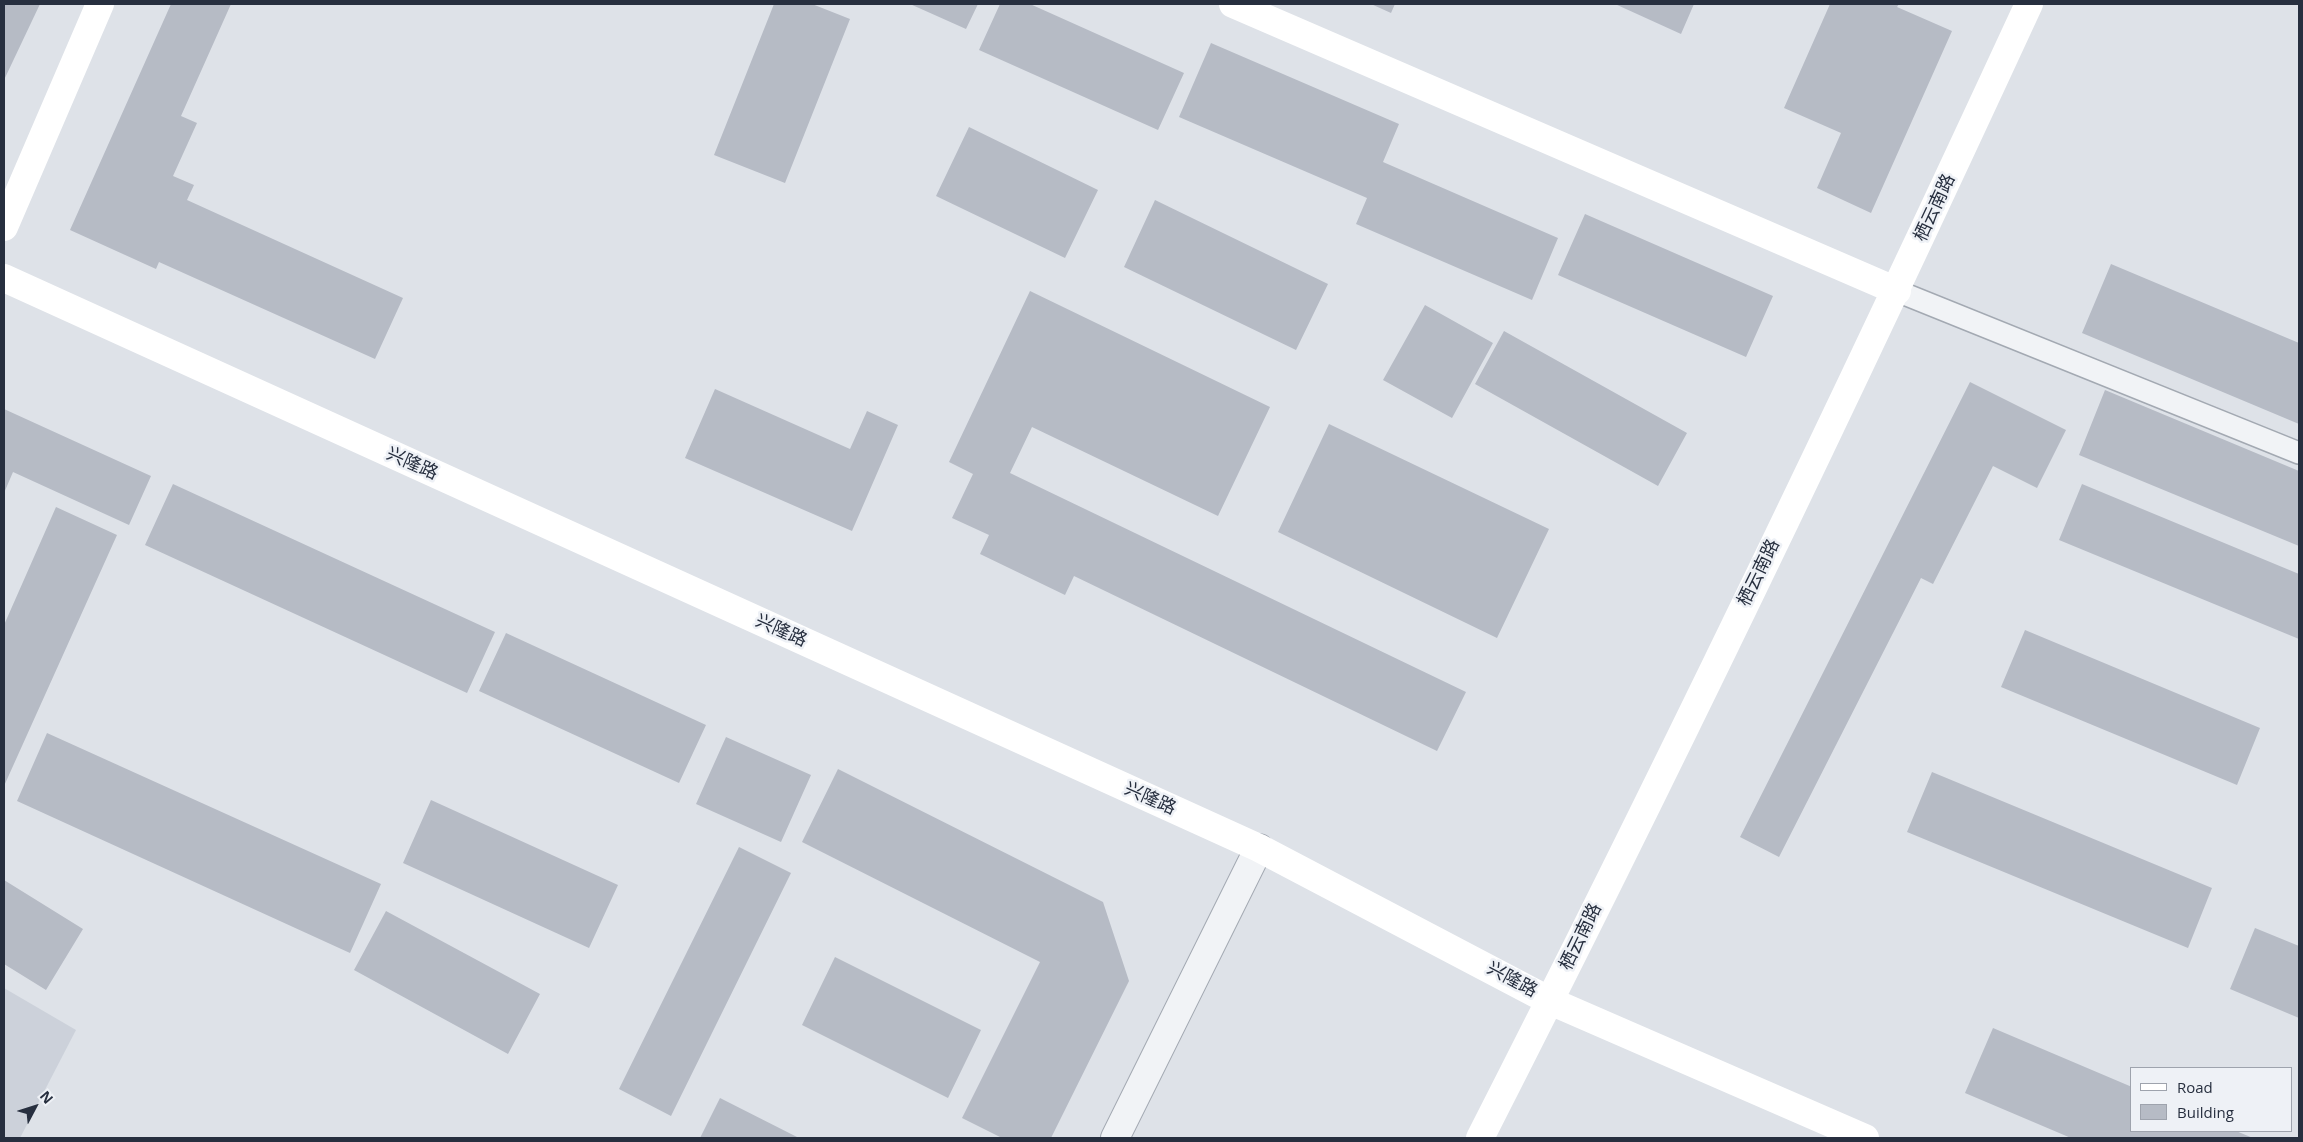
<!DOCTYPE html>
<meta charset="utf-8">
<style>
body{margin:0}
#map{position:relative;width:2303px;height:1142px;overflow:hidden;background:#dee2e8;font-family:"Open Sans",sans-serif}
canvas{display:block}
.frame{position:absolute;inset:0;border:5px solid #272f3f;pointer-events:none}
.legend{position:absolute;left:2130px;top:1067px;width:162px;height:65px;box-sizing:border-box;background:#eef1f6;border:1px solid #9ea3ad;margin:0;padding:6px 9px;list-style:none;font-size:15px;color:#272f3f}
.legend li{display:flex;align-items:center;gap:10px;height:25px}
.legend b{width:25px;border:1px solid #9ea3ad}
.north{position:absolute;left:10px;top:1082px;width:50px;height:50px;-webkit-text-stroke:4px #eef1f6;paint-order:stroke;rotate:50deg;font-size:14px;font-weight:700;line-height:20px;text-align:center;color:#272f3f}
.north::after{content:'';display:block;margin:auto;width:18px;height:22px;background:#272f3f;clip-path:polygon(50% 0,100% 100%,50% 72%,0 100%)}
</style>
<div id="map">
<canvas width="2303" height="1142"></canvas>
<div class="frame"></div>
<ul class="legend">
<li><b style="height:6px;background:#fff"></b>Road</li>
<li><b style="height:14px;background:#b6bbc5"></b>Building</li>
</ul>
<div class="north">N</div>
</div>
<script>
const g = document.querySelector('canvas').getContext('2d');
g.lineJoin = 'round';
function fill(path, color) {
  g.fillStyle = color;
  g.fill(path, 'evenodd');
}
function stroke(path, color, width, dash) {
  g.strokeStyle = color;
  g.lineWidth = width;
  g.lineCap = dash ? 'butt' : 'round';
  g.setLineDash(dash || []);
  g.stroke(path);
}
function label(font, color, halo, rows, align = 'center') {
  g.font = font + ' "Open Sans","Noto Sans SC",sans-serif';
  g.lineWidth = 5;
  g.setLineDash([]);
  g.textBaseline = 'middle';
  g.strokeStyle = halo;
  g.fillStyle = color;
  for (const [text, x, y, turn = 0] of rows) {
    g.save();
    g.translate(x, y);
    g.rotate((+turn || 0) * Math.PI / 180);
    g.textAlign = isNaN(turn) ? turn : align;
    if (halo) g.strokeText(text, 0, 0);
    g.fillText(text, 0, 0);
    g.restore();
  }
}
fill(new Path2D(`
 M4 988 76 1030 20 1138H4Z`), '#ccd1da');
fill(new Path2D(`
 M4 4H40L4 80Z
 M171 4H231L181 116 197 123 173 176 194 185 187 200 403 298 375 359 159 262 156 269 70 230Z
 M774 4H812L850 19 785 183 714 155Z
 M910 4H978L966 29Z
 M1000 4H1030L1184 73 1158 130 979 50Z
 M1371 4H1395L1391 13Z
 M1615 4H1694L1681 34Z
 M1830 4H1899L1897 7 1952 31 1871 213 1817 188 1841 133 1784 108Z
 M1211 43 1399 124 1383 162 1558 238 1532 300 1356 224 1367 198 1179 117Z
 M969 127 1098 190 1065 258 936 196Z
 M1155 200 1328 284 1296 350 1124 267Z
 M1585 214 1773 296 1746 357 1558 275Z
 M2111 264 2299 343V424L2082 333Z
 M1030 291 1270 407 1218 516 1032 427 1010 473 1466 692 1437 751 1074 576 1065 595 980 554 989 535 952 518 973 474 949 462Z
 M1425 305 1493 343 1452 418 1383 380Z
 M1504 331 1687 433 1658 486 1475 384Z
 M1970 382 2066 430 2037 488 1993 466 1933 584 1921 578 1779 857 1740 837Z
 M715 389 850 449 867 411 898 425 852 531 685 458Z
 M2105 390 2299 471V546L2079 455Z
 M4 409 151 476 129 525 13 472 4 493Z
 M1329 424 1549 529 1497 638 1278 532Z
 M173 484 495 632 467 693 145 545Z
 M2082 484 2299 574V639L2059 540Z
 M56 507 117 535 4 786V625Z
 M2025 630 2260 728 2237 785 2001 687Z
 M506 633 706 725 679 783 479 691Z
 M47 733 381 884 350 953 17 801Z
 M726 737 811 775 781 842 696 804Z
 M838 769 1103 902 1129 981 1051 1138H1002L962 1118 1040 962 802 842Z
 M1932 772 2212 888 2188 948 1907 832Z
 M431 800 618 885 589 948 403 863Z
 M739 847 791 873 671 1116 619 1089Z
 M4 880 83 929 46 990 4 964Z
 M386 911 540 994 508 1054 354 970Z
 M2255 928 2299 946V1018L2230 989Z
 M835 957 981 1030 948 1098 802 1025Z
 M1993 1028 2132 1087V1131H2236L2253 1138H2071L1965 1093Z
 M720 1098 799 1138H700Z`), '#b6bbc5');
const lane = new Path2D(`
 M1897 291 2299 453`);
const street = new Path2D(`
 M1115 1138 1259 848`);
stroke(lane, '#a3a9b2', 24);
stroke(street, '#a3a9b2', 30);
stroke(lane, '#f1f3f6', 21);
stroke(street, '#f1f3f6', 28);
stroke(new Path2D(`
 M1233 4 1897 291
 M4 227 100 4
 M4 278 1259 848 1550 1001 1865 1138
 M1480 1138C1671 764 1853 385 2029 4`), '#fff', 28);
label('18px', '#272f3f', '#eef1f6', [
 ["栖云南路",1935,208,-65],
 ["兴隆路",412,464,24],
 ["栖云南路",1759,573,-64],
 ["兴隆路",781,631,24],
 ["兴隆路",1150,799,24],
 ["栖云南路",1581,937,-64],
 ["兴隆路",1512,980,28]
]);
</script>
